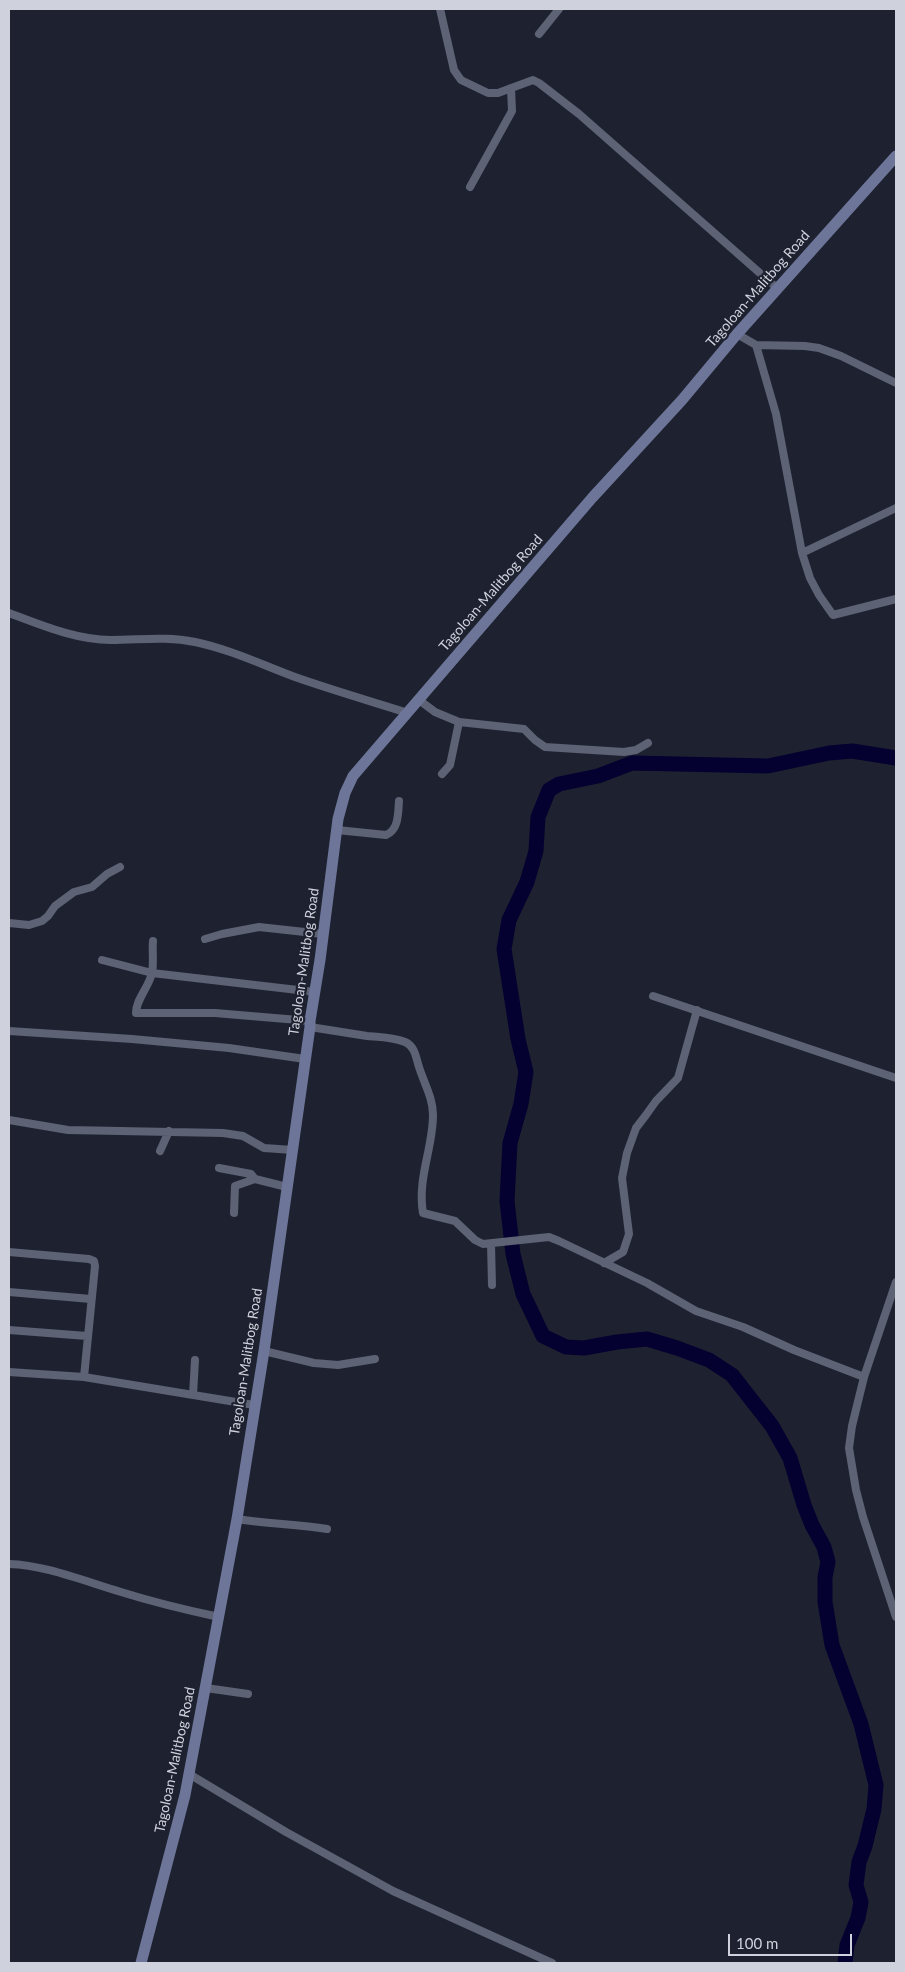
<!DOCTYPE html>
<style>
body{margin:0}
#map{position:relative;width:905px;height:1972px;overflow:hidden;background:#1e2230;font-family:Lato,sans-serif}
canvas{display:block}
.frame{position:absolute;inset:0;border:10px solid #cfd2dc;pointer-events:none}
.scale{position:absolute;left:728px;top:1934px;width:124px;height:22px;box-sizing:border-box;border:2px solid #cfd2dc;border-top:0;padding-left:6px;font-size:15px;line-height:18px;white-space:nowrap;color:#cfd2dc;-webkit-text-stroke:4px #1e2230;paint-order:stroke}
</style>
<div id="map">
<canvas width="905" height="1972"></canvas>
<div class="frame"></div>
<div class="scale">100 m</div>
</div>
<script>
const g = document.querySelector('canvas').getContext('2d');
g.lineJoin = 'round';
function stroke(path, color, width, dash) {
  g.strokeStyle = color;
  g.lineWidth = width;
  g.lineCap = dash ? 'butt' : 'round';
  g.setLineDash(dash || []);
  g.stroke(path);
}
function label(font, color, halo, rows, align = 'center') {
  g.font = font + ' Lato,sans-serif';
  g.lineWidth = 4.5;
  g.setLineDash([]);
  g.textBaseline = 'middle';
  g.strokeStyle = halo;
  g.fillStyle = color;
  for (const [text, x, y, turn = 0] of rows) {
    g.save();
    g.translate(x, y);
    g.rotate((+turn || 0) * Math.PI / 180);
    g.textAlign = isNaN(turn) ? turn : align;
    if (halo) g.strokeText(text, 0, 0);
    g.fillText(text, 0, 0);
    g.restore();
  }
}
stroke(new Path2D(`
 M845 1963 847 1945 858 1918 861 1902 856 1885 859 1862 865 1846 874 1809 876 1785 861 1724 832 1645 825 1602V1577L828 1562 824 1547 812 1525 804 1505 790 1458 772 1426 732 1375 709 1360 677 1348 647 1339 617 1342 584 1348 566 1347 543 1336 523 1294 513 1254 507 1201 510 1143 521 1104 526 1072 518 1039 504 949 509 920 527 882 536 851 538 817 549 790 559 784 598 776 632 763 768 766 829 753 852 751 896 758`), '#040030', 15);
stroke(new Path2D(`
 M440 9 454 70 461 80 488 93H498L533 80 539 83 579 114 778 289
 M539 34 559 9
 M470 187 512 111 511 88
 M737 334 756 345 805 346 819 348 841 356 896 383
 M756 345 776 414 802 553 810 578 819 595 833 615 896 599
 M802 553 896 508
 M9 613C41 625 76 640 111 640 140 640 166 636 195 642 229 649 263 665 295 677 332 690 370 701 408 713
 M419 700 435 712 459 722 524 729 535 740 545 747 624 752 636 750 648 743
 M442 774 450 765 459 722
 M337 830 386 835C399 830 398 813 399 801
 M9 923 29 925 42 921 48 916 55 906 74 892 92 887 107 874 120 867
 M205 939 222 934 259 927 323 934
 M153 941C152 951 154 962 152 973 149 987 136 999 136 1013H215L310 1021
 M102 960 152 973 315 992
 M653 996 896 1078
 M310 1027C329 1030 348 1033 367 1036 379 1037 393 1037 405 1042 415 1046 416 1058 419 1067 424 1083 433 1098 433 1115 433 1148 417 1179 423 1213L455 1221 475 1240 483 1244 549 1237 559 1241 647 1283 696 1311 743 1327 794 1350 864 1377
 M9 1031 132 1039 229 1048 305 1059
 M9 1120 68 1130 223 1133 243 1136 264 1148 293 1150
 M160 1151 169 1131
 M219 1168 251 1174 255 1179
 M234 1213 235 1186 255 1179 287 1187
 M491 1244 492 1285
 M9 1252 89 1259 94 1261 95 1266 84 1377
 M604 1263 623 1252 629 1234 622 1178 627 1153 636 1128 646 1115 656 1101 678 1078 697 1010
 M896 1282 864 1377 852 1426 849 1448 856 1490 863 1517 896 1617
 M9 1292 91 1299
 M9 1330 87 1336
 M264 1351 314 1363 338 1365 375 1359
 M9 1372 84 1377 254 1405
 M193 1395 195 1360
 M237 1519C267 1524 297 1524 327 1529
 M9 1564C46 1565 86 1582 121 1592 153 1602 186 1610 219 1617
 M206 1688 248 1694
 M189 1774 286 1832 393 1891 552 1963`), '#5d6274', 8);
stroke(new Path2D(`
 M141 1963 185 1795 237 1519 264 1351 310 1027V1021L320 960 338 819 345 793 353 776 592 498 682 400 737 334 896 156`), '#6d7699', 11);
label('14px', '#cfd2dc', '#1e2230', [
 ["Tagoloan-Malitbog Road",758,289,-49],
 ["Tagoloan-Malitbog Road",491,593,-49],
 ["Tagoloan-Malitbog Road",304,962,-82],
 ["Tagoloan-Malitbog Road",246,1362,-81],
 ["Tagoloan-Malitbog Road",175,1760,-78]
]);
</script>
